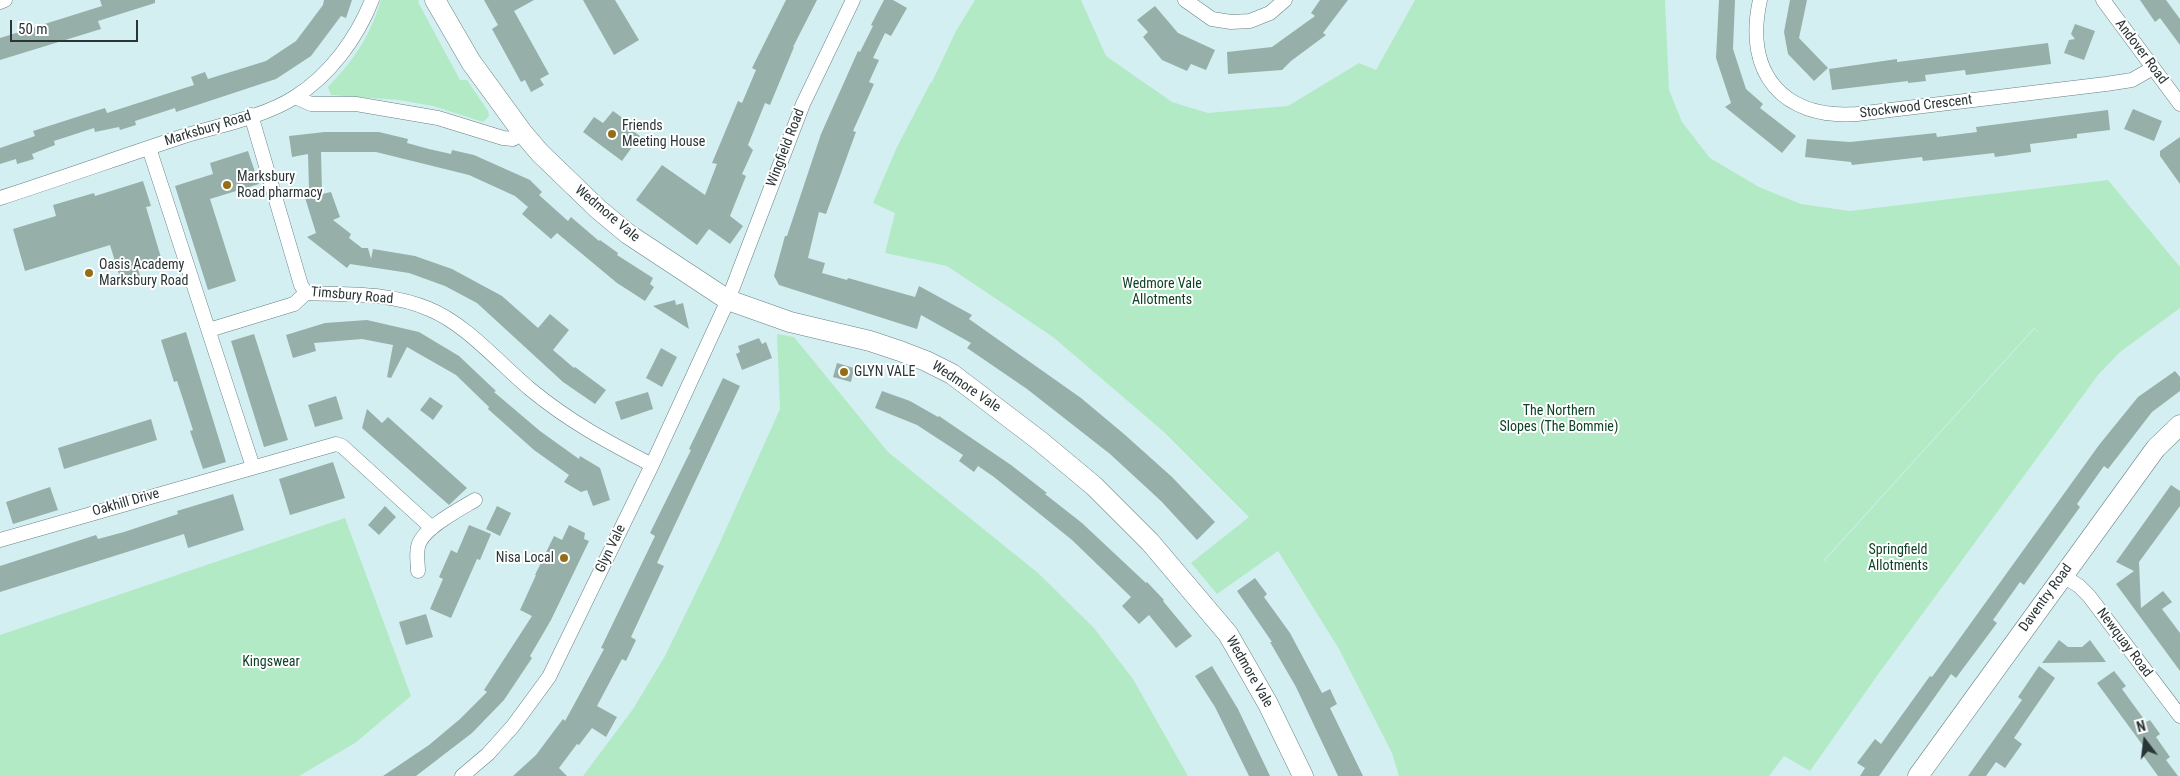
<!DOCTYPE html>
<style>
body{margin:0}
#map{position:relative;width:2180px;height:776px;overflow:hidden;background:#d4eff2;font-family:"Roboto Condensed",sans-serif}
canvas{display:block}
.north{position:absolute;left:2120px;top:716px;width:50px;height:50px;-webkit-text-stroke:4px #fff;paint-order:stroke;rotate:345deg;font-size:14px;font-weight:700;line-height:20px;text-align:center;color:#2a3536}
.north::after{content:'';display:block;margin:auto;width:18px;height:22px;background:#2a3536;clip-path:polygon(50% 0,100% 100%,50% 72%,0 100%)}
.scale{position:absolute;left:10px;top:20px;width:128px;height:22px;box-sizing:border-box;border:2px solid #2a3536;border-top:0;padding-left:6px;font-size:15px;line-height:18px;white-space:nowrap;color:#2a3536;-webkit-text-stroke:4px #fff;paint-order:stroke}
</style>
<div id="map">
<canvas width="2180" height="776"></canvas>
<div class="north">N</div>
<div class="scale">50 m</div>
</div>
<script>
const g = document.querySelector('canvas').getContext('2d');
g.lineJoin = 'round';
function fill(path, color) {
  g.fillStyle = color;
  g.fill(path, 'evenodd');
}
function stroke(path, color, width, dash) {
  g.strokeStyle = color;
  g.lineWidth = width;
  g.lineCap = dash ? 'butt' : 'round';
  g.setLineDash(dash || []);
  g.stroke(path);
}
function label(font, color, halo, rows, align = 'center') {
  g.font = font + ' "Roboto Condensed",sans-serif';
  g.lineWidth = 4;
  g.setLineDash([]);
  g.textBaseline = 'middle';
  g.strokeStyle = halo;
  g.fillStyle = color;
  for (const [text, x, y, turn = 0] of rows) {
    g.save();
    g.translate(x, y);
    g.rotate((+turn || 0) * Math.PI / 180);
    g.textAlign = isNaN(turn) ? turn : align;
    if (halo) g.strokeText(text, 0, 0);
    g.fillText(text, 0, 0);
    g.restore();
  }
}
fill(new Path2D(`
 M381 0H419L418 2 460 80H467L488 111 489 116 483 122 433 106 399 100 331 95 328 87C335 79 343 71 349 63 363 45 375 22 381 0Z
 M975 0H1081L1106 56 1172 102 1208 113 1288 106 1359 63 1376 70 1415 0H1665L1669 90 1682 122 1710 158 1759 187 1801 204 1850 211 2108 180 2180 267V308L2120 352 2098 375 1879 673 1810 771 1784 756 1769 776H1399L1392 753 1339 649 1278 551 1217 594 1191 563 1249 517 1164 432 1053 337 947 266 885 253 895 213 873 203 897 147 931 82 939 85 932 82 956 31ZM2034 328 2042 334 2034 329 1825 560 1830 564 1824 560Z
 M777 334 794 337 888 452 1038 573 1094 628 1133 679 1188 776H583L633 709 665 656 717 549 780 409Z
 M345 518 411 696 355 743 299 776H0V635Z`), '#b2eac5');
fill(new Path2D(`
 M100 0H155V3L98 21 101 29 0 60V38L102 6Z
 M324 0H352L346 18 341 16 311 56 276 79 176 112 175 108 135 121 136 125 120 130 119 127 95 132 94 128 54 141 55 145 32 154 34 159 17 164 16 159 0 164V148L35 136 33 131 105 108 107 113 194 85 191 77 205 72 208 79 266 61 296 41 323 5Z
 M484 0H534L514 11 549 74 540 79 544 85 531 92 525 80 521 82 492 29 498 25Z
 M583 0H615L639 40 614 55Z
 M786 0H817L793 47H794L770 105 765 103 748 145 753 150 742 174 746 176 730 216 743 226 730 244 709 229 697 245 636 200 662 165 705 195 717 164 712 163 738 101 742 103 756 70 752 68Z
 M884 0H893L907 8 891 36 885 33 873 58 879 60 869 82 874 84 853 131 856 132 826 214 819 212 808 258 825 263 822 273 847 280 848 278 915 297 919 286 972 315 969 319 1081 398 1124 434 1172 477 1215 522 1197 540 1161 501 1110 454 1027 389 967 348 971 343 921 315 917 329 779 285 774 276 785 236H787L821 134 858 51 860 52 873 26 871 25Z
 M1320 0H1348L1323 33 1326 35 1291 61 1282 70 1228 74 1227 52 1272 47 1315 16 1311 13Z
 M1719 0H1735L1733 49 1746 89 1763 104 1760 108 1796 136 1782 153 1725 107 1731 103 1716 58Z
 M1790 0H1807L1799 38 1828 68 1814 81 1788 54 1784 32Z
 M2140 0H2166L2180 19V45L2160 18 2155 22Z
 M1155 6 1178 33 1215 50 1206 70 1191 64 1187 71 1162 60 1143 37 1148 32 1137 20Z
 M2075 24 2095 31 2084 60 2064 53 2069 40 2075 39 2071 34Z
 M2048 43 2051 64 1966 75 1965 70 1925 75 1926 81 1908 83V81L1832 90 1829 69 1897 59V62Z
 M2133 109 2162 121 2154 141 2124 129Z
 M2108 110 2110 130 2077 134V138L2030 144 2031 152 1995 157 1994 153 1923 161 1922 157 1852 165 1851 162 1805 157 1807 139 1850 142 1936 133 1937 137 1977 132 1976 127Z
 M613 111 635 127 633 131 640 136 622 161 583 132 594 117 603 123Z
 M325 132H379L408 139 407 143 429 149 451 154 452 150 474 155 530 180 542 192 539 195 568 221 571 217 599 241 600 240 618 253 617 255 653 278 650 284 654 287 645 301 617 283 557 233 551 239 522 214 528 207 515 196 469 175 376 152H321L322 194 331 192 340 217 333 220 351 234 349 238 362 248H368L371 259 373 249 415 256 452 269 502 296 538 328 550 314 569 330 553 350 574 368 575 367 606 390 595 404 563 382 477 303 445 286 409 273 350 264 347 268 307 237 316 233 303 191 309 189 308 154 292 157 289 136Z
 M2180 137V184L2160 156V151Z
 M248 151 259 184 210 199 236 281 208 290 175 186 213 174 210 163Z
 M143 181 151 206 146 207 162 261 138 268 140 276 121 281 110 245 25 271 13 229 56 216 53 205 94 193 95 196Z
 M675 300 676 305 683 303 689 329 653 306Z
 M367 320 419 332 459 356 496 391 494 392 540 431 579 459 580 456 600 468 610 500 593 506 587 490 581 492 564 482 569 475 534 450 488 409 489 407 456 375 407 347 391 378 387 377 393 345 362 339 314 343 316 351 293 358 286 335 325 323Z
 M186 332 226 462 203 469 190 431 193 430 177 381 174 382 161 340Z
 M254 334 288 440 264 447 231 341Z
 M759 338 762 344 766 342 772 358 742 370 736 354 740 352 738 346Z
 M661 348 677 357 662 387 646 378Z
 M837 363 854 368 851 382 833 377Z
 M2175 371 2180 377V391L2152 412 2108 469 2104 466 2077 504 2080 507 2024 585 2020 582 1993 620 1997 623 1956 678 1951 674 1879 776H1860L1865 768 1857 763 1875 739 1881 744 1930 676 1932 677 2099 445 2138 397Z
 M723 378 740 386 657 563 664 566 631 637 636 640 626 661 622 659 597 706 617 717 606 737 592 728 579 745 577 744 559 768 567 776H513L536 755 563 719 565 721 576 701 604 649 601 648 655 536 650 533 691 450 689 449Z
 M882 391 910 401 938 417 939 416 1011 465 1047 493 1045 494 1082 523 1146 583 1147 582 1164 600 1163 601 1192 636 1176 648 1149 615 1139 624 1122 606 1131 597 1072 540 994 477 978 466 974 472 959 461 963 455 917 425 875 408Z
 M648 392 653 409 621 420 615 402Z
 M336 396 343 419 315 427 308 405Z
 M430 397 443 406 433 420 420 410Z
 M367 409 382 423 388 417 467 488 449 505 362 428Z
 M151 419 157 440 64 469 58 448Z
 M333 462 345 498 290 515 279 479Z
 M2171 485 2180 491V506L2139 562 2141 608 2163 591 2172 602 2162 609 2180 633V671L2116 584 2134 571 2116 562Z
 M50 487 58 510 13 524 6 502Z
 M233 494 244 530 188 548 184 534 0 592V566L96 535 98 539 124 532 178 514 177 511Z
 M385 506 396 517 379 535 368 525Z
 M497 506 511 513 500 536 486 529Z
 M469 525 491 534 480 560 477 559 451 618 430 609 443 579 439 577 451 550 457 553Z
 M569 525 585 533 584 539 589 541 551 620 530 656 532 658 504 700 472 733 416 776H383L429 745 460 719 487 692 484 690 532 616 520 610 536 575H535L554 536 562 540Z
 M1255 578 1267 594 1264 597 1290 633 1322 693 1330 689 1337 704 1330 708 1363 776H1338L1296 687 1270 642H1272L1237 591Z
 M426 614 433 637 406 645 399 622Z
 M2059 640 2068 647H2082L2090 640 2106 662 2042 663Z
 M1212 666 1238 709 1270 776H1249L1215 707 1195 676Z
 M2039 666 2055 678 2014 738 2022 744 2005 768 1996 762 1986 776H1968L2022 700 2018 697Z
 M2114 671 2126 686 2122 689 2146 722 2150 720 2160 734 2156 737 2170 757 2166 760 2178 776H2158L2142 754 2147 751 2097 683Z`), '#96afa9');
const street = new Path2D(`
 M1185 0 1212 19 1231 22 1250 21 1270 13 1285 0
 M1760 0C1744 73 1782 119 1857 114L2106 84 2132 80 2153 68
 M2103 0 2180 104
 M0 2 5 0
 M295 97 311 104H356L438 118 503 138 513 139 522 132
 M251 115 301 285 306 293C347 295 390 292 429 309 466 324 499 363 530 389 570 422 606 441 652 465
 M149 148 253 467
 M0 198C62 178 123 156 184 136 218 126 266 116 295 97 330 75 357 38 372 0
 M209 330 294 304 306 293
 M0 540 336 444 342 446 432 528
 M418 571C418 563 416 554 418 547 421 529 460 509 475 500
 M2063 576 2079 586 2089 596 2180 716
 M462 776 488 754 513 726 549 677 652 465 728 300 803 104 853 0`);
const secondary = new Path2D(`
 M435 0 471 62 522 132 540 153 598 209 628 234 728 300 790 322 870 341 900 351 926 361 952 374 1040 441 1094 486 1150 542 1228 634 1268 704 1303 776
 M1918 776 2156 448 2180 425`);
stroke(street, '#678082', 15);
stroke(secondary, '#678082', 21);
stroke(street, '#fff', 14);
stroke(secondary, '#fff', 20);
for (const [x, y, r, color] of [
 [612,134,5,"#936e15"],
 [227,185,5,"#936e15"],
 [89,273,5,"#936e15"],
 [844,372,5,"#936e15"],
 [564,558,5,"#936e15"]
]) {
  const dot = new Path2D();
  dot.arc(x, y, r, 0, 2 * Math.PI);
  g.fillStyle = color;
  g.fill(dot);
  stroke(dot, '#fff', 2);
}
label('14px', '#2a3536', '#fff', [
 ["Andover Road",2141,52,53],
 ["Stockwood Crescent",1916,107,-7],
 ["Marksbury Road",208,129,-17],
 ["Wingfield Road",786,148,-69],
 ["Wedmore Vale",607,214,40],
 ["Timsbury Road",352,296,5],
 ["Wedmore Vale",966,387,34],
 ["Oakhill Drive",126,503,-16],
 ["Glyn Vale",611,549,-64],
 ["Daventry Road",2046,598,-54],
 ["Newquay Road",2124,643,53],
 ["Wedmore Vale",1249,672,60]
]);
label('14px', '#2a3536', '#fff', [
 ["Friends",622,126],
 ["Meeting House",622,142],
 ["Marksbury",237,177],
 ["Road pharmacy",237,193],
 ["Oasis Academy",99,265],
 ["Marksbury Road",99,281],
 ["GLYN VALE",854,372],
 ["Nisa Local",554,558,"right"]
], 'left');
label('14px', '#0d4226', '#fff', [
 ["Wedmore Vale",1162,284],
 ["Allotments",1162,300],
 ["The Northern",1559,411],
 ["Slopes (The Bommie)",1559,427],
 ["Springfield",1898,550],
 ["Allotments",1898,566],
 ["Kingswear",271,662]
]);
</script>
